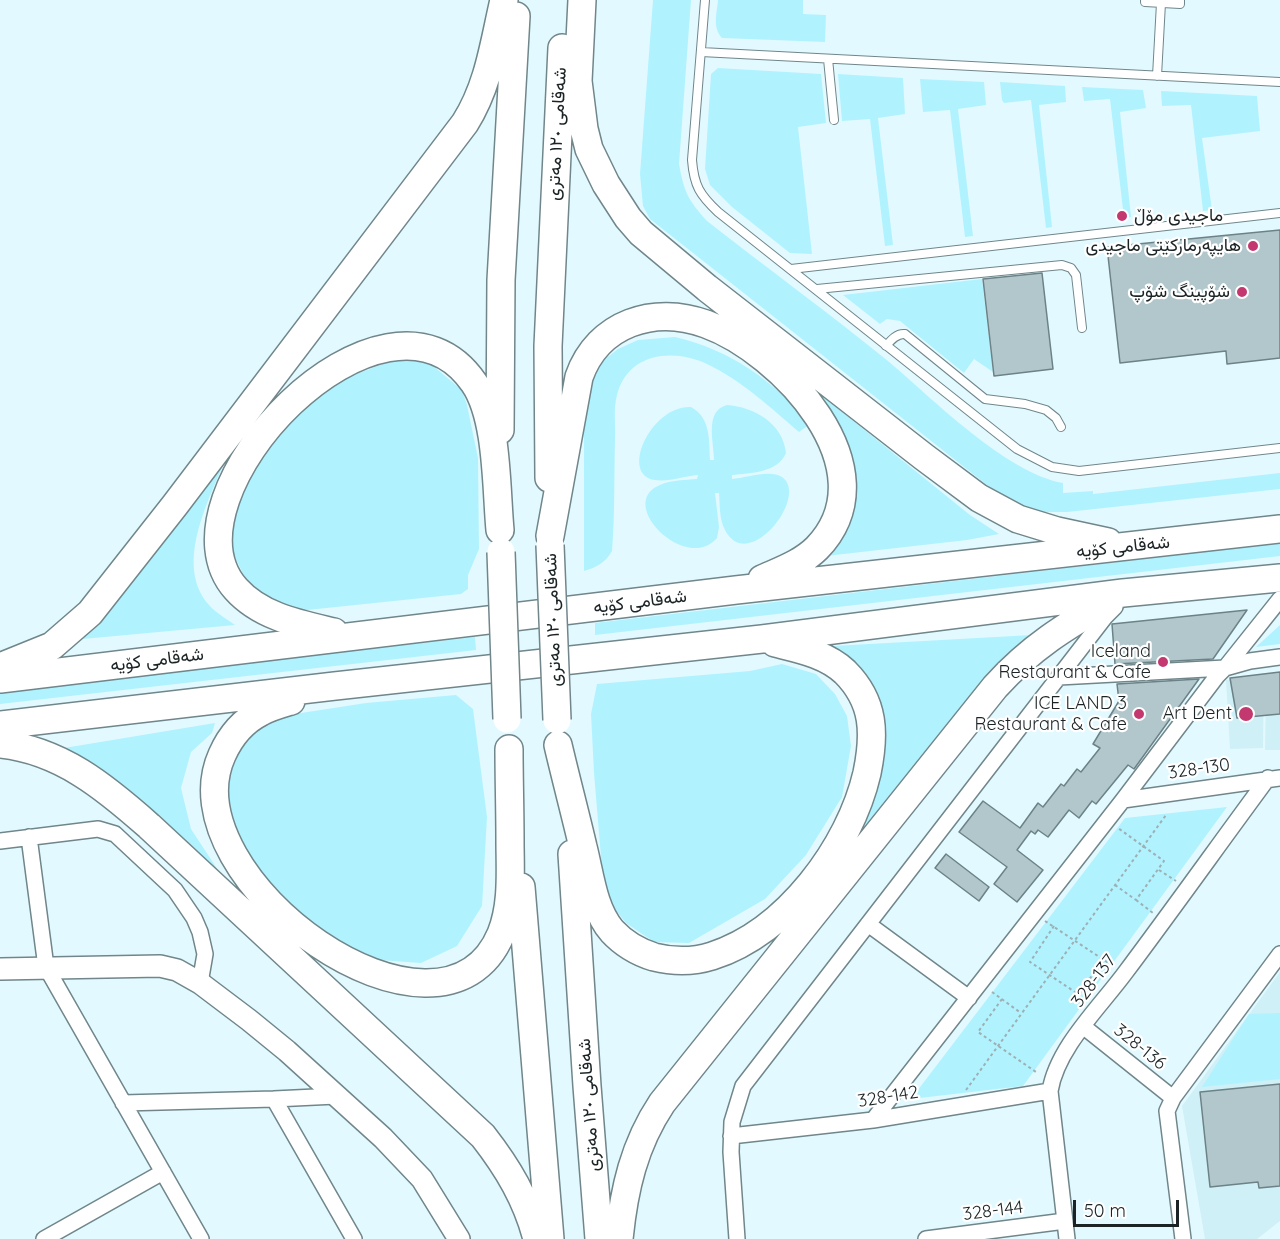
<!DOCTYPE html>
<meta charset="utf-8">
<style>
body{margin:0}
#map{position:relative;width:1280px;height:1239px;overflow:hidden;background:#e2faff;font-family:Quicksand,sans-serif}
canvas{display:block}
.scale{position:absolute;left:1073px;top:1200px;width:106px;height:27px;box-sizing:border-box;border:3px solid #1b2325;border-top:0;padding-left:8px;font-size:18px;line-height:21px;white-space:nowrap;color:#1b2325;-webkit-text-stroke:4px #fff;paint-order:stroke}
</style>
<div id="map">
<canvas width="1280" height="1239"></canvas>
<div class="scale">50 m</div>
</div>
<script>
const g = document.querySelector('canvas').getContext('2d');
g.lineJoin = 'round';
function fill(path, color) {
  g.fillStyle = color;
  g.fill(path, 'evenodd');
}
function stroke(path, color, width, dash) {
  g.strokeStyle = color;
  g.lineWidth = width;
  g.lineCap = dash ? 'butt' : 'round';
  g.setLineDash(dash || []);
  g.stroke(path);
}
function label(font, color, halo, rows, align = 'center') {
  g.font = font + ' Quicksand,Vazirmatn,sans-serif';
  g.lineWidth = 4.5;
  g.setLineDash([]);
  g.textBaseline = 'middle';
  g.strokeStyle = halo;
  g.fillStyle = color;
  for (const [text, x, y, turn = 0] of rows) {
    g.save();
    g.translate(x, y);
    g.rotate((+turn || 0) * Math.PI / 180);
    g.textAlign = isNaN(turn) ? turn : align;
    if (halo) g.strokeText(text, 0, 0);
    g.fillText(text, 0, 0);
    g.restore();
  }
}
fill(new Path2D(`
 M1264 674 1263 748 1230 749 1226 680Z
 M1280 689V750H1265L1266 690Z
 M1280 972V1221L1257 1239H1205L1182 1106Z`), '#cff0f7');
fill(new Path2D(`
 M653 0H691L679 164C684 192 688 200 707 221 767 268 829 313 888 361 933 399 1006 473 1063 483V493L1093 491V494L1280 473V489L1067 512H1044L1022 507 992 489 650 219 643 206 640 174Z
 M718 0H803V14L826 15 825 42 722 38C712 27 717 13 718 0Z
 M718 68 821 74 826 123 798 127 812 254 790 253 732 207 710 185 705 169 711 74Z
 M838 74 903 78 905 114 878 118 893 245 885 246 870 119 842 121Z
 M920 79 984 82 986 105 958 109 973 236 965 237 950 110 923 112Z
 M1000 82 1065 86 1066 102 1039 105 1052 227 1046 228 1031 100 1004 103 1002 100Z
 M1082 87 1143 90 1146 108 1120 112 1131 217 1124 218 1110 99 1084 101Z
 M1161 91 1257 96 1260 131 1202 138 1212 210 1203 211 1191 105 1162 106Z
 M982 279 993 372 974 359 964 373 900 321 887 319 880 324 843 295Z
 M675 337C728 349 776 381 809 425L799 432C771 408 741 380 707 364 672 348 628 353 617 395 613 410 616 425 615 440 614 477 615 514 612 551 605 563 597 567 584 571V417L589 381 600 363 618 349 638 340Z
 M393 360H411L432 365 462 390 467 405 478 458 479 549 468 575V589L461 594 288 612 256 599 228 544 233 513 272 433 341 380Z
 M815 390 970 515 999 534 967 540 826 556 851 462 844 434 822 406Z
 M727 405C754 407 783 423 786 453 778 473 750 473 732 475V479C745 478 770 469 782 477 810 496 748 575 725 530 719 519 720 505 719 493H715L719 527 717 538C686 574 615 503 660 485 671 480 685 480 697 479L698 475C685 476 669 482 655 480 619 475 651 405 691 407 711 418 709 440 710 460H714C714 442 704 411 727 405Z
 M227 456C210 498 173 564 209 605 216 613 227 619 235 625L72 640Z
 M1280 543V556L595 635V623Z
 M1280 625V644L1256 647Z
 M1032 635 831 881 876 780 884 756 881 729 852 671 833 646Z
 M475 637 476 650 0 704V691Z
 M782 664 816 674 835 694 847 716 851 746 842 797 806 855 765 899 689 943 654 942 626 923 608 901 602 869 594 773 591 714 597 684 750 671Z
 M456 695 473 709 487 817 482 906 457 946 421 963 379 960 307 927 222 823 231 752 262 719 366 703Z
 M215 723 212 733 191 752 181 788 191 829 235 896 52 750Z
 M1227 807 1023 1086 911 1099 1125 818Z
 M1280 1013V1079L1202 1087 1249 1014Z`), '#b1f2ff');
const building = new Path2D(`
 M1280 230V358L1227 364 1226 351 1120 363 1107 247Z
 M1042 273 1053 369 994 376 983 279Z
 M1247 610 1213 659 1115 664 1112 624Z
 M1280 672V714L1237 718 1230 678Z
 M1199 679 1134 769 1128 765 1096 804 1092 801 1079 818 1069 810 1048 837 1038 830 1035 834 1031 831 1017 850 1043 870 1017 902 994 884 1007 867 959 832 983 801 1020 828 1038 803 1043 807 1061 784 1064 786 1077 769 1081 772 1100 748 1093 744 1119 701 1117 684Z
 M946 854 989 887 979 901 935 868Z
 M1280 1084V1186L1259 1188 1258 1182 1210 1187 1200 1092Z`);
fill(building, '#b1c7cc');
stroke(building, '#6c8286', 1.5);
const lane = new Path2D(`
 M705 0 692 160C694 186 700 195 718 212L1017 449 1052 467 1079 471 1280 448
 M1145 0V2L1180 4V0
 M701 52 1280 82
 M828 59 834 120
 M1157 76 1161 3
 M791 269 1280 213
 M817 289 1062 265 1071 268 1076 275 1082 328
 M886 346C891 340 897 333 905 334L985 399 1025 404 1046 410 1056 418 1061 427`);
const street = new Path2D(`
 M1059 677 1225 668 1250 661 1280 657
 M1123 800 1280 778
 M29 837 46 967 201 1239
 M0 841 98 829 115 834 175 890 194 918 200 932 205 954 200 983
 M868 924 969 998
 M1084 1027 1173 1098
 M336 1096 274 1099 354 1239
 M123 1103 274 1099
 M873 1120 1123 800 1217 676 1225 668 1280 599
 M731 1136 873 1120 1050 1091
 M44 1239 163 1172
 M737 1239 731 1152 732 1122 743 1086 1105 617 1115 607
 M926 1239 1065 1221
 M1067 1239 1050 1091C1057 1048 1099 1008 1125 973 1173 909 1220 843 1268 778
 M1183 1239 1167 1111 1173 1098 1280 954`);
const secondary = new Path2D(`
 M0 969 160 966 177 970 200 983 249 1020 287 1051 383 1138 422 1179 459 1239`);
const highway = new Path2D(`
 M582 0 578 81 584 129 589 149 606 184 628 218 641 233 707 288 924 457 979 498 1018 519 1057 531 1108 542
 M500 430 501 280 516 16
 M549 478 548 346 562 48
 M550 536 579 377C598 323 654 305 706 324 781 351 893 469 817 548 802 563 782 570 762 579
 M334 632C300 624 261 617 236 589 153 496 386 254 474 383 498 418 496 488 500 530
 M0 667 52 646 90 613 175 505 465 123C489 85 494 43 504 0
 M0 679 736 590 1280 529
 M291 701C281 704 270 707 261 712 243 721 230 737 222 755 166 879 442 1075 501 934 513 904 510 871 510 840 510 810 509 779 509 749
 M0 725 335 686 762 639 1123 593 1280 578
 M0 744C60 750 105 787 149 826L483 1136C508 1168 527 1200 537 1239
 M558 745C566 779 575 813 583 847 590 874 593 909 612 931 624 944 638 952 654 957 674 962 693 962 712 956 787 932 850 847 867 773 875 734 875 702 845 672 826 654 799 649 775 643
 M572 854 587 1086 599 1239
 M521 887 550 1239
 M619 1239C624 1189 634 1145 662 1103L995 687C1031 647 1066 626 1111 600`);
stroke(lane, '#70868a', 10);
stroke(street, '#70868a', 18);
stroke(secondary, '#70868a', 24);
stroke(highway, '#70868a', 30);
stroke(new Path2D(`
 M1159 870 1176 881
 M1115 885 1136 900 1164 861 1118 828
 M1136 900 1153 913
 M1045 921 1113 966
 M1054 926 1030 962 1078 994 1104 960
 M992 992 1021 1013
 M1002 999 978 1032 1036 1072
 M966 1090 1166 815`), '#9db0b4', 2, [3, 3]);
stroke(lane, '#fff', 8);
stroke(street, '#fff', 15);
stroke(secondary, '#fff', 21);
stroke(highway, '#fff', 27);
const highwayBridge = new Path2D(`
 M550 545 557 720
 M501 552 507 719`);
stroke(highwayBridge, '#70868a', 30, []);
stroke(highwayBridge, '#fff', 27);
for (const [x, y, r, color] of [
 [1122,216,6,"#c3386e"],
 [1253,246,6,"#c3386e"],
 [1242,292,6,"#c3386e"],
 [1163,662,6,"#c3386e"],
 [1139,714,6,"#c3386e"],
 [1246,714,8,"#c3386e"]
]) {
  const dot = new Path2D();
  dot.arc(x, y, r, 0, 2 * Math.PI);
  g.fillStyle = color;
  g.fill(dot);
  stroke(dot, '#fff', 2);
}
label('18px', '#1b2325', '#fff', [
 ["شەقامی ١٢٠ مەتری",557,134,-87],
 ["شەقامی کۆیە",1123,547,-6],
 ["شەقامی کۆیە",640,602,-7],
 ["شەقامی ١٢٠ مەتری",553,620,-92],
 ["شەقامی کۆیە",157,660,-7],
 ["328-130",1199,769,-8],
 ["328-137",1094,981,-53],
 ["328-136",1140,1047,39],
 ["328-142",888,1097,-9],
 ["شەقامی ١٢٠ مەتری",589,1105,-94],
 ["328-144",993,1211,-7]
]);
label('18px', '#1b2325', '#fff', [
 ["ماجیدی مۆڵ",1134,216,"left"],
 ["هایپەرمارکێتی ماجیدی",1241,246],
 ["شۆپینگ شۆپ",1230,292],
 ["Iceland",1151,652],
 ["Restaurant & Cafe",1151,673],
 ["ICE LAND 3",1127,704],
 ["Restaurant & Cafe",1127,725],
 ["Art Dent",1232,714]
], 'right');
</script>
